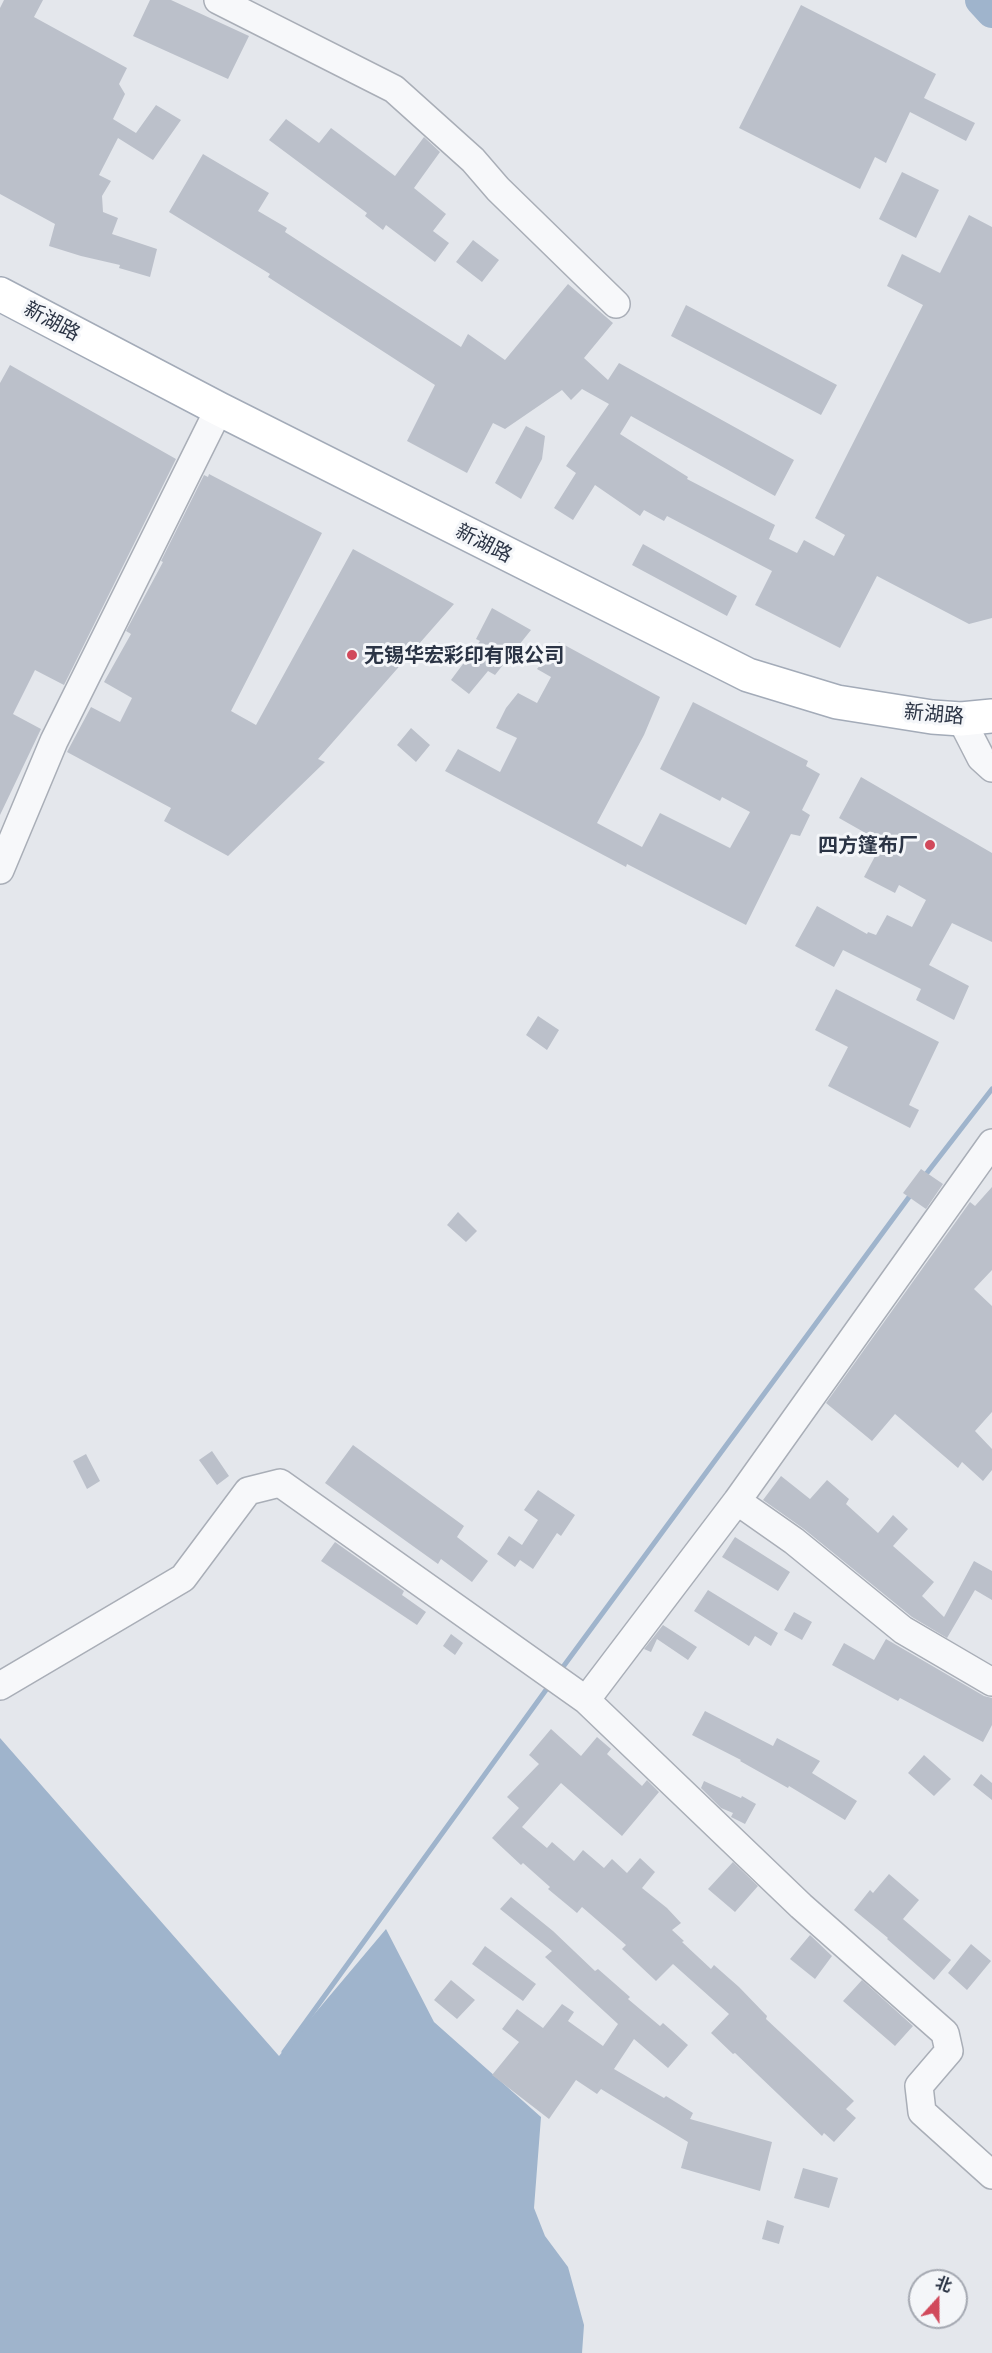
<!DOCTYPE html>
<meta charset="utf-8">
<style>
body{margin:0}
#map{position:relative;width:992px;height:2353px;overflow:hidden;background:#e4e7ec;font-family:Ubuntu,"Noto Sans SC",sans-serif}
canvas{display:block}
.north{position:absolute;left:908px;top:2269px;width:60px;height:60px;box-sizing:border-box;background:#f4f6f9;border:2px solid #a4a8b1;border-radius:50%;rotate:21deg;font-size:16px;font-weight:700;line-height:24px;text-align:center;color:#2b3445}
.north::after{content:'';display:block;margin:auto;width:21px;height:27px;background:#d1495b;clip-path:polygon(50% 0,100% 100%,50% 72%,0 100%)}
</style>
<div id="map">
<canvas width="992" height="2353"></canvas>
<div class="north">北</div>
</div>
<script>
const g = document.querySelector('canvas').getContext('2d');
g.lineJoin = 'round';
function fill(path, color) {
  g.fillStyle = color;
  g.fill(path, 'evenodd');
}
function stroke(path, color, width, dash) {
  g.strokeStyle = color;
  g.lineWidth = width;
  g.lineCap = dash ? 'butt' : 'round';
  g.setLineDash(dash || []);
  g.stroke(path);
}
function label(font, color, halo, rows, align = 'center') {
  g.font = font + ' Ubuntu,"Noto Sans SC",sans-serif';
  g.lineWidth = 6;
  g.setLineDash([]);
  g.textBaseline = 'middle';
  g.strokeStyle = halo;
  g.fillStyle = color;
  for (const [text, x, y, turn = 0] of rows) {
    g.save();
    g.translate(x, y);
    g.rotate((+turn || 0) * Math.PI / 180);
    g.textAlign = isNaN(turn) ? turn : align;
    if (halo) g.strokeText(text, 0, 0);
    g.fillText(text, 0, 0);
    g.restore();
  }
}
fill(new Path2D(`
 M0 1738 279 2056 386 1929 434 2022 541 2117 534 2208 545 2236 568 2267 584 2325 582 2353H0Z`), '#9fb4cc');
stroke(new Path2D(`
 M923 1178 992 1089
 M560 1671 912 1193
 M284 2052 551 1683`), '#9fb4cc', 5);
stroke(new Path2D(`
 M981 0 992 12`), '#9fb4cc', 32);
fill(new Path2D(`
 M4 0H43L34 17 127 68 119 84 125 94 113 119 136 133 156 105 181 120 153 160 118 138 99 175 111 181 102 196 103 212 118 218 112 234 157 249 150 277 119 268 120 265 81 256 49 246 55 224 0 194V8Z
 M150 0H171L249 36 228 79 133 36Z
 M801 5 936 74 924 98 975 123 966 141 910 112 886 163 875 157 860 189 739 128Z
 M286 119 319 143 331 128 395 176 424 137 440 152 414 188 446 214 433 231 449 243 435 262 386 225 383 230 365 216 367 213 269 140Z
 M203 154 269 193 258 211 287 228 285 232 461 347 468 334 505 360 568 284 613 323 584 358 608 380 619 363 794 460 775 496 631 416 620 434 688 477 687 479 775 525 769 539 797 553 804 540 834 556 845 535 815 518 923 305 887 286 902 254 940 273 969 215 992 227V618L969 624 877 576 840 648 755 605 772 571 667 516 664 521 644 510 640 516 595 485 573 520 554 508 576 473 566 466 609 404 582 389 571 400 562 390 505 429 493 423 467 473 407 441 435 385 268 277 270 274 169 212Z
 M902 172 939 190 916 238 879 219Z
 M473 240 499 260 482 282 456 262Z
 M686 305 837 385 821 415 671 336Z
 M10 365 176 459 64 685 35 670 13 714 41 729 0 815V383Z
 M526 426 545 436 542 459 521 499 495 483Z
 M209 474 322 533 231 711 256 725 353 549 454 604 318 759 325 762 228 856 164 821 171 808 67 752 91 707 120 722 132 698 104 682 131 634 126 631 163 562 161 561 204 475 208 477Z
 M643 544 737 596 727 616 632 565Z
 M492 608 531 630 495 675 488 671 469 694 451 680 480 641 476 639Z
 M559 642 660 697 644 735 597 823 642 847 660 813 730 848 750 812 722 797 720 801 660 769 693 702 808 761 806 766 820 774 802 810 810 815 800 836 791 834 746 925 627 864 626 867 445 771 458 749 500 772 517 738 496 728 506 708 518 693 537 703 551 677 537 669Z
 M411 728 430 745 416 762 397 745Z
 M861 777 992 853V942L952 923 929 965 969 986 954 1020 916 1000 921 989 843 950 834 967 795 946 817 906 867 934 868 932 876 935 887 915 912 927 926 900 899 885 895 893 864 877 881 845 868 838 869 835 839 818Z
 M836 989 939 1042 909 1105 919 1110 910 1128 828 1086 848 1047 815 1030Z
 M538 1016 559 1030 547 1050 526 1035Z
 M921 1169 943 1184 926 1209 903 1193Z
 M992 1187V1270L974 1289 992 1306V1412L975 1431 992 1449V1470L983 1481 962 1462 958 1468 895 1414 872 1441 826 1403 970 1202 975 1206Z
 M458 1212 477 1231 466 1242 447 1225Z
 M353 1445 464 1526 457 1537 488 1561 472 1582 441 1559 438 1564 325 1483Z
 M212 1451 229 1476 217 1485 199 1460Z
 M86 1454 100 1481 87 1489 73 1461Z
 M781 1476 810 1499 827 1480 849 1499 846 1504 878 1533 893 1515 908 1529 893 1546 934 1582 922 1596 944 1617 974 1561 992 1571V1600L975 1590 947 1638 912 1617 804 1529 763 1500Z
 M538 1490 575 1515 561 1536 557 1533 533 1569 520 1560 515 1567 497 1554 509 1536 522 1545 538 1520 524 1510Z
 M735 1537 790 1572 778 1591 722 1557Z
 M335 1542 404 1591 402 1595 426 1612 417 1625 321 1561Z
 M708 1590 778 1633 771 1646 755 1636 749 1646 694 1611Z
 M794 1612 812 1622 802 1640 784 1630Z
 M663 1625 697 1647 688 1660 657 1639 651 1652 644 1649Z
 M451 1634 463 1643 455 1655 443 1646Z
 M886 1639 984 1696 992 1698V1725L983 1742 900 1698 898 1701 832 1665 844 1643 874 1660Z
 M705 1711 773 1746 777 1738 820 1761 812 1773 857 1801 845 1820 789 1786 788 1788 740 1761 741 1760 692 1735Z
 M551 1729 581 1756 597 1737 611 1749 607 1754 642 1786 647 1780 659 1792 622 1836 561 1783 522 1827 547 1848 552 1842 574 1861 583 1850 604 1868 612 1859 627 1873 640 1858 655 1872 642 1888 667 1908 681 1923 672 1930 684 1941 682 1942 711 1969 714 1965 739 1987 767 2016 766 2019 854 2101 846 2109 856 2118 834 2142 824 2133 822 2136 735 2053 733 2054 711 2033 729 2014 673 1964 656 1981 622 1949 626 1945 582 1907 577 1913 548 1889 550 1887 523 1863 521 1865 492 1838 519 1808 507 1797 539 1764 529 1755Z
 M924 1755 951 1779 934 1796 908 1773Z
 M981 1774 992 1783V1800L973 1785Z
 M704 1781 741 1798 742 1796 756 1804 745 1824 731 1817 733 1813 721 1808 701 1788Z
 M733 1862 758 1886 735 1912 708 1889Z
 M889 1874 919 1900 903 1919 951 1960 934 1980 887 1939 888 1938 854 1910 870 1890 873 1893Z
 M511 1897 553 1931 595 1971 598 1969 630 1997 628 1999 660 2026 663 2023 688 2045 668 2068 634 2039 614 2069 664 2098 666 2096 693 2113 690 2119 772 2142 760 2191 681 2168 688 2142 601 2089 597 2094 576 2080 549 2119 492 2075 519 2042 502 2029 517 2009 543 2028 562 2004 574 2012 568 2021 603 2046 618 2024 545 1957 552 1951 500 1909Z
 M810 1935 832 1956 815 1979 790 1959Z
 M971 1944 991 1961 967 1990 948 1973Z
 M485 1946 536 1984 523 2001 472 1964Z
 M451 1980 475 2000 457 2019 434 2000Z
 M862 1980 913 2026 895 2046 843 2001Z
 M803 2168 838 2178 829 2208 794 2198Z
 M767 2220 784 2226 779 2244 762 2239Z`), '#bbc0ca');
const minor = new Path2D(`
 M218 0 394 89 473 160 498 189 616 304
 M961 719 981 758 992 768
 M0 870 54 741 219 409
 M737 1501 794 1541 903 1630 992 1682
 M0 1686 183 1578 248 1491 280 1483 586 1700 801 1906 945 2033 949 2051 919 2086 922 2112 992 2175
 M586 1700 737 1501 992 1143`);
const major = new Path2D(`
 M0 294 219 409 748 675 837 702 932 717 961 719 992 716`);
stroke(minor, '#a9aeb7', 30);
stroke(major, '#a3abb8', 36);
stroke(minor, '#f7f8fa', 27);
stroke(major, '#fff', 33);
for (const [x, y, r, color] of [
 [352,655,6,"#d1495b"],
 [930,845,6,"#d1495b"]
]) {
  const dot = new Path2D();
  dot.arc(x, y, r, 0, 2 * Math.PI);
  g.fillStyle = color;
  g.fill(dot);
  stroke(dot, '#f4f6f9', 2);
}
label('20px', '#2b3445', '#f4f6f9', [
 ["新湖路",52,321,28],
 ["新湖路",484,543,27],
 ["新湖路",934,714,5]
]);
label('bold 20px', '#2b3445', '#f4f6f9', [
 ["无锡华宏彩印有限公司",364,655],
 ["四方篷布厂",918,845,"right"]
], 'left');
</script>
